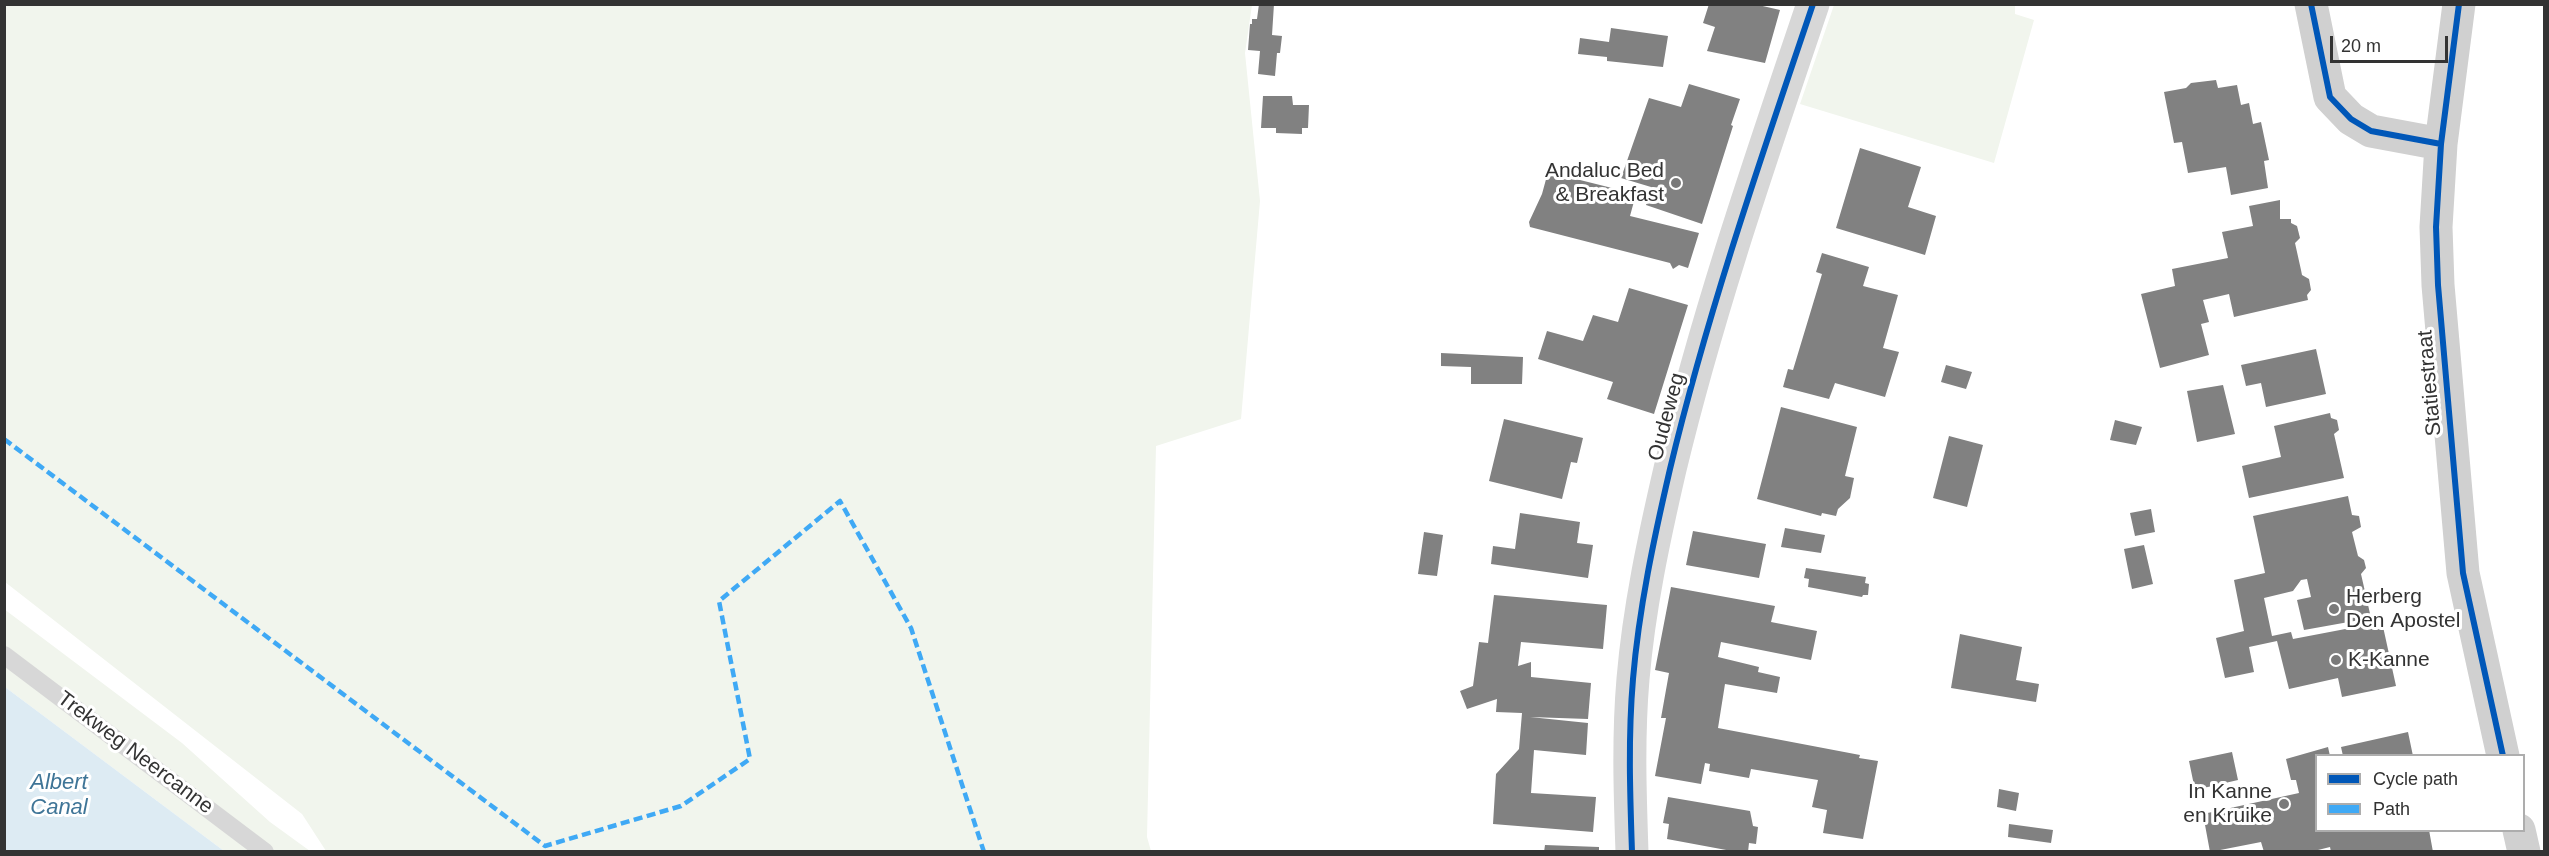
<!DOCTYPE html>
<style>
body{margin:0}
#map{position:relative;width:2549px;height:856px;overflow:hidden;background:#fff;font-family:Arial,sans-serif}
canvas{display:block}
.frame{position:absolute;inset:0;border:6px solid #333;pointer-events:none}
.legend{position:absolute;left:2315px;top:754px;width:210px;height:78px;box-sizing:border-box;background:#fff;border:2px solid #adadad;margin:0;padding:8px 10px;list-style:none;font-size:18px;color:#333}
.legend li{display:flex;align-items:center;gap:12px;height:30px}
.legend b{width:30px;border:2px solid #adadad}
.scale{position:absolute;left:2330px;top:36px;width:118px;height:27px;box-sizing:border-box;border:3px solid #333;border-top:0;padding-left:8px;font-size:18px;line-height:21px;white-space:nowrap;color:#333;-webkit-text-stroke:4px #fff;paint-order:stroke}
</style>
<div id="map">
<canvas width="2549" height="856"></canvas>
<div class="frame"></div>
<ul class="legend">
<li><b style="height:8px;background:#0057b8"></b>Cycle path</li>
<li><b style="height:8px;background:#3fa9f5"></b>Path</li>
</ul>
<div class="scale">20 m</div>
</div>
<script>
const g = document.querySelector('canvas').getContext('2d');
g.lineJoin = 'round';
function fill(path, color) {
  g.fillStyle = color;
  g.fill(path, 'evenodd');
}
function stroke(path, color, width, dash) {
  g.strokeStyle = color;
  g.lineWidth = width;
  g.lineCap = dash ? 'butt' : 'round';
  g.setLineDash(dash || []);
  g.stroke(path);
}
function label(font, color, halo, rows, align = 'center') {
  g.font = font + ' Arial,sans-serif';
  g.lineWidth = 6;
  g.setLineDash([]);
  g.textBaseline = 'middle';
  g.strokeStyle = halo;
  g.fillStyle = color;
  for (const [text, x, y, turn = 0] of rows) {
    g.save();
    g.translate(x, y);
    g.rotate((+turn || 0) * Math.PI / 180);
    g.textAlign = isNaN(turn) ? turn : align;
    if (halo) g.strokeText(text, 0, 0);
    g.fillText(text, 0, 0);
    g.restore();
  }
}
fill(new Path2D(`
 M4 5H1252L1245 53 1260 201 1241 419 1156 446 1147 837 1151 851H326L302 814 5 582Z
 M1834 5H2015V14L2034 20 1994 163 1800 104Z
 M4 609 182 743 270 822 310 851H224L5 687Z`), '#f1f5ed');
fill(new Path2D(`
 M5 687 224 851H5Z`), '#ddebf3');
fill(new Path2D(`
 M1259 4H1274L1272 35 1282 36 1280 53H1277L1275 76 1258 74 1260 51 1248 50 1250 24H1252V19H1257Z
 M1709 4H1754L1780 10 1765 63 1707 51 1715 27 1703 23Z
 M1611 28 1668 36 1663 67 1607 61V57L1578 54 1580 38 1609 42Z
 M2216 80 2218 88 2237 85 2241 105 2249 103 2253 124 2261 122 2269 160 2264 161 2268 188 2231 195 2226 167 2188 173 2182 142 2174 143 2164 92 2186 88 2191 83Z
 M1689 84 1740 99 1731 125 1733 126 1702 224 1646 205 1651 187 1621 178 1649 98 1681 107Z
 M1263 96H1292L1293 105H1309L1308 128H1302V134L1276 133V128H1261Z
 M1860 148 1921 167 1908 207 1936 216 1925 255 1836 228Z
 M1548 172 1636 194 1630 216 1699 233 1688 268 1679 265 1673 269 1670 263 1530 227 1529 222 1542 194Z
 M2280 200V219H2291V223L2297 226 2300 238 2295 243 2301 270 2302 275 2309 279 2311 290 2307 295 2308 300 2234 317 2229 294 2203 300 2209 322 2201 324 2209 355 2160 368 2141 294 2175 286 2172 269 2228 258 2222 232 2253 226 2249 206Z
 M1822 253 1869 267 1863 286 1898 295 1883 348 1899 352 1885 397 1835 383 1829 399 1783 387 1788 369 1793 370 1822 274 1816 272Z
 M1629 288 1688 305 1654 414 1607 399 1613 382 1538 359 1547 331 1583 341 1593 315 1618 322Z
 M2316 349 2326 394 2266 407 2261 383 2246 386 2241 365Z
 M1441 353 1523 357 1522 384H1471V367L1441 366Z
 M1946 365 1972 372 1966 389 1941 382Z
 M2223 385 2235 434 2197 442 2187 391Z
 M1781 407 1857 427 1845 476 1854 478 1850 498 1838 509 1836 516 1822 513 1821 516 1757 499Z
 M2330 413 2331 418 2337 420 2339 430 2334 434 2344 478 2249 498 2242 466 2281 457 2274 426Z
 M1504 419 1583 438 1577 463 1571 462 1562 499 1489 481Z
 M2115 420 2142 427 2136 445 2110 440Z
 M1949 436 1983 445 1967 507 1933 498Z
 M2348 496 2352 515 2359 516 2361 527 2352 532 2358 556 2364 560 2366 568 2361 574 2371 618 2304 630 2297 600 2311 597 2307 579 2301 580 2293 591 2264 598 2272 636 2291 632 2293 639 2382 622 2396 686 2342 697 2338 678 2289 689 2277 641 2249 647 2254 672 2225 678 2216 638 2244 631 2234 580 2265 573 2253 516Z
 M2151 509 2155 532 2135 536 2130 513Z
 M1520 513 1580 522 1577 543 1593 545 1588 578 1491 564 1493 546 1515 549Z
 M1785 528 1825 535 1821 553 1781 547Z
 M1693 531 1766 544 1759 578 1686 565Z
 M1424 532 1443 535 1437 576 1418 574Z
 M2144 545 2153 584 2132 589 2124 549Z
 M1806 568 1866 577 1865 583 1869 584 1868 595H1863L1862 597 1808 587 1809 579 1804 578Z
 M1671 587 1775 606 1771 622 1817 631 1811 660 1721 642 1718 657 1759 667 1758 672 1780 677 1777 693 1725 684 1718 728 1860 755 1859 758 1878 761 1863 839 1823 833 1827 810 1812 807 1818 780 1751 769 1749 778 1709 771 1710 764 1705 763 1701 784 1655 776 1666 718H1661L1669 673 1655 670Z
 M1494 595 1607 605 1603 649 1521 642 1518 666 1531 662V677L1591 683 1588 719 1530 717 1588 723 1586 755 1534 750 1531 793 1596 797 1593 832 1493 824 1496 774 1519 749 1522 713 1496 712 1497 699 1467 709 1460 691 1473 686 1479 642 1488 643Z
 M1960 634 2022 647 2016 680 2039 684 2036 702 1951 688Z
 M2408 732 2413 756H2343L2341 747Z
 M2328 747 2330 756H2316V830H2429L2433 852H2331L2330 847 2310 852H2264L2261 842 2210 852 2203 814 2299 793 2296 780H2291L2286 759Z
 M2232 752 2238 780 2195 790 2189 761Z
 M1999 789 2019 793 2016 811 1997 807Z
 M1668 797 1750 811 1753 826 1758 827 1756 844 1749 843 1748 852H1737L1667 839 1669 824 1663 823Z
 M2009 824 2053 830 2051 843 2008 837Z
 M1545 845 1599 847V852H1544Z`), '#818181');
stroke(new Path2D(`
 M4 655 265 852`), '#d7d7d7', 18);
stroke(new Path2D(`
 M1632 852C1630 794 1628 737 1633 679 1639 608 1654 538 1670 469 1708 311 1761 158 1813 4`), '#d7d7d7', 33);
stroke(new Path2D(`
 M2311 4 2330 97 2351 119 2371 131 2441 144
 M2459 4 2441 144 2436 227 2438 285 2463 573 2503 756
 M2519 830 2524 852`), '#d0d0d0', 33);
stroke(new Path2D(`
 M4 439 545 846 681 806 750 759 719 601 840 501 911 628 984 852`), '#3fa9f5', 4.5, [9, 4.5]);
stroke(new Path2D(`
 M2311 4 2330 97 2351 119 2371 131 2441 144
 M2459 4 2441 144 2436 227 2438 285 2463 573 2503 756
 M1632 852C1630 794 1628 737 1633 679 1639 608 1654 538 1670 469 1708 311 1761 158 1813 4`), '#0057b8', 6);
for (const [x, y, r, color] of [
 [1676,183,6,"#7a7a7a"],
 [2334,609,6,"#7a7a7a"],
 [2336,660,6,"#7a7a7a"],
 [2284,804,6,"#7a7a7a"]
]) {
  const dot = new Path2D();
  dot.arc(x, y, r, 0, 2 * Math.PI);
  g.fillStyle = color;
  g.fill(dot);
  stroke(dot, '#fff', 2);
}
label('21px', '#333', '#fff', [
 ["Andaluc Bed",1664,171],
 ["& Breakfast",1664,195],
 ["Herberg",2346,597,"left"],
 ["Den Apostel",2346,621,"left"],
 ["K-Kanne",2348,660,"left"],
 ["In Kanne",2272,792],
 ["en Kruike",2272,816]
], 'right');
label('21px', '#333', '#fff', [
 ["Statiestraat",2430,383,-95],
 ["Oudeweg",1667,417,-75],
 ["Trekweg Neercanne",135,753,37]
]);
label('italic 22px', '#3f7597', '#fff', [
 ["Albert",59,783],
 ["Canal",59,808]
]);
</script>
